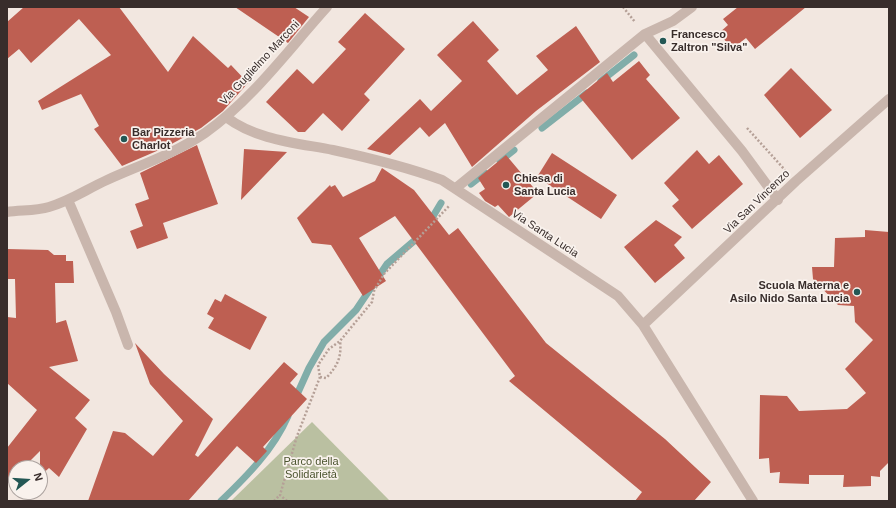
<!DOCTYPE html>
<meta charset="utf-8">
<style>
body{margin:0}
#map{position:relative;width:896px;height:508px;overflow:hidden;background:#f2e7e0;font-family:Helvetica,sans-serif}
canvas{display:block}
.frame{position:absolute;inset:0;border:8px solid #382d2b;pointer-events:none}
.north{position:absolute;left:8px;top:460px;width:40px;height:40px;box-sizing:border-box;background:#f9f2ed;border:1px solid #aca39f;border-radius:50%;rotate:73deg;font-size:11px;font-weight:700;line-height:16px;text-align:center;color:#382d2b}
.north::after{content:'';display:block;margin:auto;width:14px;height:18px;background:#235754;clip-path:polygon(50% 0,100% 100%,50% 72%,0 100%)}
</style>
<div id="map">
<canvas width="896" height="508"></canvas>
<div class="frame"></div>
<div class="north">N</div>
</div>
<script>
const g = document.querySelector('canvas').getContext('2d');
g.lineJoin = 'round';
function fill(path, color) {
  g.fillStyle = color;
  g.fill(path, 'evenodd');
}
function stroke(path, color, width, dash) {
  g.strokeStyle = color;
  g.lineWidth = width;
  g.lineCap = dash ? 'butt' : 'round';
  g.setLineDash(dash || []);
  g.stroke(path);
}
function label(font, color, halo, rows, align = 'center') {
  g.font = font + ' Helvetica,sans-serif';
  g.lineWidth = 3.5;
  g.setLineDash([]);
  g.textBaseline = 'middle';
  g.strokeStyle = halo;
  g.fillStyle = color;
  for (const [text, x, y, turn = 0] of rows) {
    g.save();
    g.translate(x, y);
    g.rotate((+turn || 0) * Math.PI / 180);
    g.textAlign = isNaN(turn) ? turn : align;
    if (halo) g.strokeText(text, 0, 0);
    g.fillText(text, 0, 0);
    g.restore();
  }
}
fill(new Path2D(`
 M312 422 390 501H231Z`), '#bac0a1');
stroke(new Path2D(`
 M601 81 634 55
 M542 128 587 93
 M500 161 514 150
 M471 184 485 173
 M429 223 441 203
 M295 399 309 368 324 342 356 310 387 264 421 235
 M221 501C247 476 273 450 288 416`), '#81ada9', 7);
fill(new Path2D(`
 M24 7H119L168 72 193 36 228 68 231 65 248 83 223 111 201 128 166 147 122 166 94 129 99 126 81 94 42 110 38 101 111 55 79 19 31 63 19 49 7 59V22Z
 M235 7H294L309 17 288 43Z
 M738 7H806L755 49 746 38 732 49 719 33 728 25 723 19Z
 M365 13 405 49 364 94 370 100 342 131 323 113 305 132H298L266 102 297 69 313 84 346 49 338 42Z
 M473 21 499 50 487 61 517 95 548 70 536 56 576 26 600 62 536 111 472 167 445 123 429 137 420 127 390 155 367 149 420 99 431 111 462 81 437 55Z
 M639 61 650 75 646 79 680 118 632 160 579 96 607 73 613 82Z
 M791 68 832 110 800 138 764 95Z
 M197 145 218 204 163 223 168 238 137 249 130 231 143 226 135 204 149 199 140 173Z
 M244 149 287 152 241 200Z
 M697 150 709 164 719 155 743 184 692 229 672 206 679 200 664 183Z
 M552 153 617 195 601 219 537 177Z
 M506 155 538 193 509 217 498 205 495 207 485 201 479 193 485 189 478 178Z
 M382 168 414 190 449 235 458 228 546 343 665 439 711 482 694 501H635L642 492 509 381 515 376 395 216 359 238 386 281 363 296 331 245 312 243 297 218 330 185 331 187 335 185 343 197 375 181Z
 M656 220 682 237 674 245 685 258 655 283 624 247Z
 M865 230 889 232V462L880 471V477L871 476V486L843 487 844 475H809V484L779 483 780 472 770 473 769 458 759 459 760 395 787 396 799 411 847 409 866 393 845 369 873 340 855 322 854 306 838 305 813 279 812 267H834L835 238 865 237Z
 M7 249 48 250 54 255H66V261H73L74 283H55L56 323 66 320 78 361 49 367 90 400 75 418 87 429 59 477 49 468 40 476V451L23 468H16V475L7 484V448L37 410 7 383V317L16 318 15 279H7Z
 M225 294 267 317 250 350 208 328 214 318 207 314 215 299 221 302Z
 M135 343 164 374 213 419 195 455 198 457 284 362 298 374 290 383 307 399 263 447 267 451 256 463 237 446 188 501H88L113 431 125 433 153 456 183 421 150 384Z`), '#be5f52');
stroke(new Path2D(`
 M623 7 635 22
 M747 128 785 170
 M320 377 326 378C337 367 342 357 340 341
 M274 501 280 495
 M287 501 280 495 297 436 320 377 318 365 329 349 340 341 372 302 374 291 384 274 450 205`), '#b5a097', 2.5, [2, 2]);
stroke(new Path2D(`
 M645 34 673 21 692 7
 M226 117C256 140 297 143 333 150 370 158 407 167 442 180L618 296 643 325 753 501
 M456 188 645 34 742 151 778 200
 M68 200 116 312 128 345
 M7 212C21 210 36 211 49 207 70 201 87 189 107 180 140 165 174 154 205 133 252 100 289 49 327 7
 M643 325 796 181 889 99`), '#c9b6ad', 10);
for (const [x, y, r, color] of [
 [663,41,4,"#235754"],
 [124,139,4,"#235754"],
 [506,185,4,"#235754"],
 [857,292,4,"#235754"]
]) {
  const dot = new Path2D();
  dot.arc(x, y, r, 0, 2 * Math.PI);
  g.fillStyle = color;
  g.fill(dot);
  stroke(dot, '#f9f2ed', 1.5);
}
label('bold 11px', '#382d2b', '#f9f2ed', [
 ["Francesco",671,35],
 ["Zaltron \"Silva\"",671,48],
 ["Bar Pizzeria",132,133],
 ["Charlot",132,146],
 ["Chiesa di",514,179],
 ["Santa Lucia",514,192],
 ["Scuola Materna e",849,286,"right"],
 ["Asilo Nido Santa Lucia",849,299,"right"]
], 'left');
label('11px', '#382d2b', '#f9f2ed', [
 ["Via Guglielmo Marconi",260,63,-47],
 ["Via San Vincenzo",757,202,-44],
 ["Via Santa Lucia",545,234,33]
]);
label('11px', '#4c5530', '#f9f2ed', [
 ["Parco della",311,462],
 ["Solidarietà",311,475]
]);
</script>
